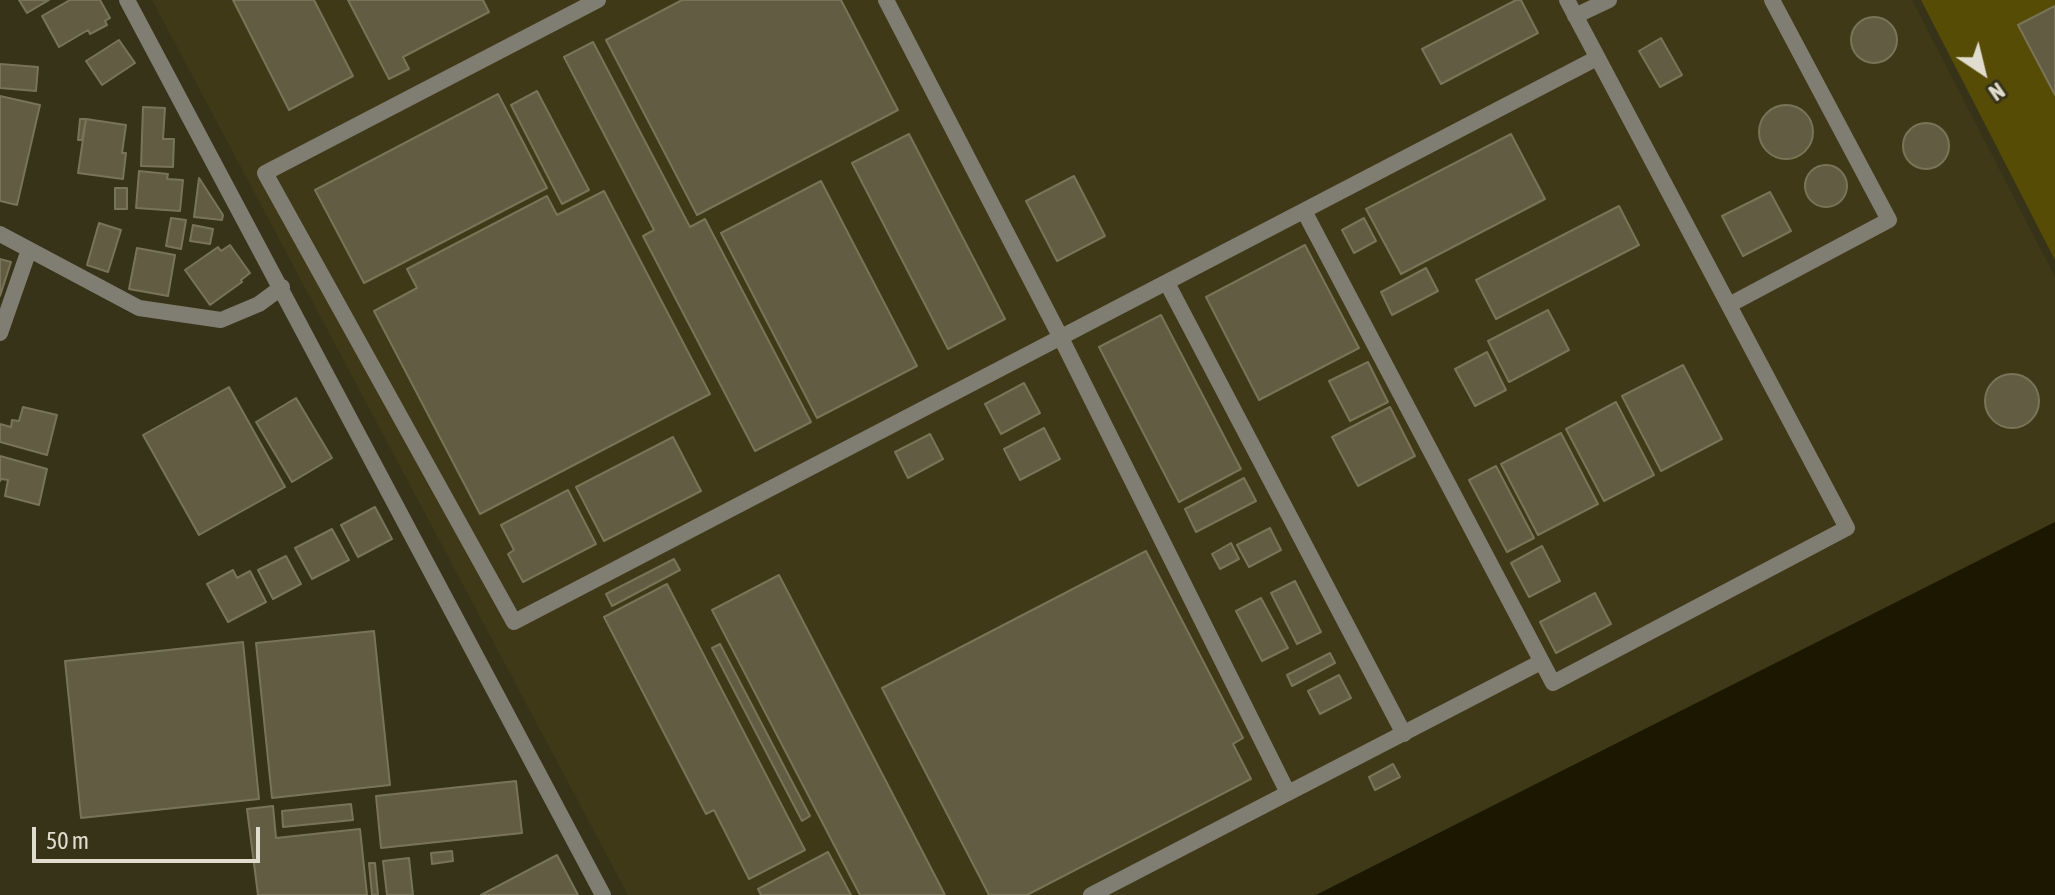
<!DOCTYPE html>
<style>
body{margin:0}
#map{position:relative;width:2055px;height:895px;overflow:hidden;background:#373319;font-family:"Asap Condensed",sans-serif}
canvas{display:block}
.north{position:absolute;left:1943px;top:32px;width:80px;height:80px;-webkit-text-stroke:6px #373319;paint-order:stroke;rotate:145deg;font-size:22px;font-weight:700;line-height:32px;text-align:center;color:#e0ddce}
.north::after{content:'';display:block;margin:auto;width:28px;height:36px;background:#e0ddce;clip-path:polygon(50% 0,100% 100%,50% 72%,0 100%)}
.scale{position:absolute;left:32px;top:827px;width:228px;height:36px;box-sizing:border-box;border:4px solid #e0ddce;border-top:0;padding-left:10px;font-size:24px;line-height:28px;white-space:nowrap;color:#e0ddce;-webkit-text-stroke:6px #373319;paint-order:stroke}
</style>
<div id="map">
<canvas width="2055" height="895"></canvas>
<div class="north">N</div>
<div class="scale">50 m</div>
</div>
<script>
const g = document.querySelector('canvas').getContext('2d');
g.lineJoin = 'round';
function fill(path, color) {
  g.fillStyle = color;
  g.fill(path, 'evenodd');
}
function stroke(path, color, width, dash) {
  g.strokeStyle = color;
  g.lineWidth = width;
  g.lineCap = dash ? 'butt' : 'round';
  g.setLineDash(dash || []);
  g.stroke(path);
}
fill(new Path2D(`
 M152 0H1912L2055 277V522L1316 895H628Z`), '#3f3917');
fill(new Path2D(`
 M1921 0H2055V260Z`), '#574c05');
fill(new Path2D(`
 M2055 522V895H1316Z`), '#1c1701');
const building = new Path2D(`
 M19 0H49L27 13Z
 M70 0H100L110 18 105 21 107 25 90 34 88 30 59 47 42 16Z
 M233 0H314L353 76 289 110Z
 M348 0H483L489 12 403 57 409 69 389 79Z
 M682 0H841L898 110 697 215 606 40Z
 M1516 0H1521L1538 33 1441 84 1422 49Z
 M2055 6V95L2018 25Z
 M1851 40a23 23 0 1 1 46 0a23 23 0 1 1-46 0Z
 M1661 38 1682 75 1660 87 1639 51Z
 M119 40 135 63 102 85 86 61Z
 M593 42 690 227 705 219 811 422 755 451 643 236 654 230 564 57Z
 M0 64 38 67 36 91 0 88Z
 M537 91 589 190 562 204 511 105Z
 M498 94 547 188 364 283 315 190Z
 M0 96 40 105 17 205 0 201Z
 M1759 132a27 27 0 1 1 54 0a27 27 0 1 1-54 0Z
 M143 107 165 108 163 139H174L173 167 141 166Z
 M80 119H86L82 140H78Z
 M86 119 126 125 122 153H126L123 179 78 173Z
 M1903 146a23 23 0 1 1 46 0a23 23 0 1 1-46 0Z
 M909 134 1005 319 948 349 852 163Z
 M1511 134 1545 199 1401 274 1366 209Z
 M1805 186a21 21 0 1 1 42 0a21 21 0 1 1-42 0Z
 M139 171 168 174 167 179 183 180 180 211 136 208Z
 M1074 176 1105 236 1057 261 1026 201Z
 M199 178 223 215 222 220 194 217Z
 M821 181 917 366 817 418 721 233Z
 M115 188H127V209H115Z
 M604 191 710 394 480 514 374 311 417 288 407 269 547 196 557 215Z
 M1770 192 1791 231 1743 256 1722 216Z
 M1619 206 1639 245 1496 319 1476 280Z
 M171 218 186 220 181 249 166 246Z
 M1364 218 1376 241 1354 253 1342 230Z
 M99 223 121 230 108 272 87 265Z
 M193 225 213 229 210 244 190 241Z
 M230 245 250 273 241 280 242 282 210 305 185 270 218 247 221 251Z
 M1305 245 1359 348 1259 400 1206 297Z
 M137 248 175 255 168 296 129 289Z
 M0 259 11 262 0 296Z
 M1426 268 1438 291 1392 315 1381 292Z
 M1548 310 1569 350 1509 382 1488 341Z
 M1161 315 1241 469 1179 502 1099 347Z
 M1487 352 1506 390 1475 406 1455 369Z
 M1368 362 1388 402 1350 421 1329 381Z
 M1683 365 1722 439 1661 471 1622 396Z
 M1985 401a27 27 0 1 1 54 0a27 27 0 1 1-54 0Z
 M1024 383 1040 413 1001 434 985 404Z
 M229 387 285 487 199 535 143 435Z
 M296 398 332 458 292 482 256 422Z
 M1616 402 1654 475 1604 501 1566 429Z
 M23 407 57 415 47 455 0 442V424L11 427 12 420 19 421Z
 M1390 407 1415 456 1358 486 1332 437Z
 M1044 428 1060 459 1020 480 1004 449Z
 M1561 433 1598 504 1538 535 1501 464Z
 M930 434 943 459 908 478 895 452Z
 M673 437 701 491 604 541 576 487Z
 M0 456 47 469 39 505 5 496 8 480 1 479 0 481Z
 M1496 466 1534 538 1507 552 1469 480Z
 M1244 478 1256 501 1196 532 1185 509Z
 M568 490 596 544 523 582 508 554 514 550 501 525Z
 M375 507 392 539 358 557 341 525Z
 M1270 528 1281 550 1249 567 1237 545Z
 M332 529 349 560 312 579 295 548Z
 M1231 543 1239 559 1220 569 1212 554Z
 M1542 546 1560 581 1529 597 1511 563Z
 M1146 551 1243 738 1233 744 1251 779 1027 895H989L882 688Z
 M286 556 301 584 273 599 258 570Z
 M674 559 680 570 612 606 606 594Z
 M233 570 237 578 250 571 266 602 228 622 207 584Z
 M779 575 945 895H860L712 610Z
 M1295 581 1321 632 1297 644 1271 593Z
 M667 584 805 850 749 879 714 810 706 814 604 617Z
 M1595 593 1611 624 1556 653 1540 622Z
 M1261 598 1288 648 1262 661 1236 611Z
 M374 631 390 785 272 798 256 643Z
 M243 642 259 799 81 818 65 661Z
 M720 644 810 816 802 821 712 648Z
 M1330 653 1335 663 1292 686 1287 675Z
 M1339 675 1351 698 1320 714 1308 691Z
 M1393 764 1400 777 1375 790 1369 777Z
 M516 781 522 833 381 848 376 796Z
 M351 804 353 820 283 827 282 811Z
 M273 806 276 838 360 829 367 895H258L247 809Z
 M452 851 453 861 432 864 431 853Z
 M828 852 851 895H761L758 889Z
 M557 855 578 895H481Z
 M409 858 413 895H387L383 861Z
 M369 863H375L378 895H372Z`);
fill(building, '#625d42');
stroke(building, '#797458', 2);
stroke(new Path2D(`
 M598 0 265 173 514 622 1597 58
 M886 0 1061 338 1288 793
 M1575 16 1609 0
 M1304 211 1553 683 1847 528 1567 0
 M1167 283 1404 734
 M1729 305 1889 220 1772 0
 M1091 895 1541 662`), '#807e72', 16);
stroke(new Path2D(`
 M127 0 603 895
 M0 234 139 308 221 320 259 304 282 287
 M0 333 29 250`), '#807e72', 16);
</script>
